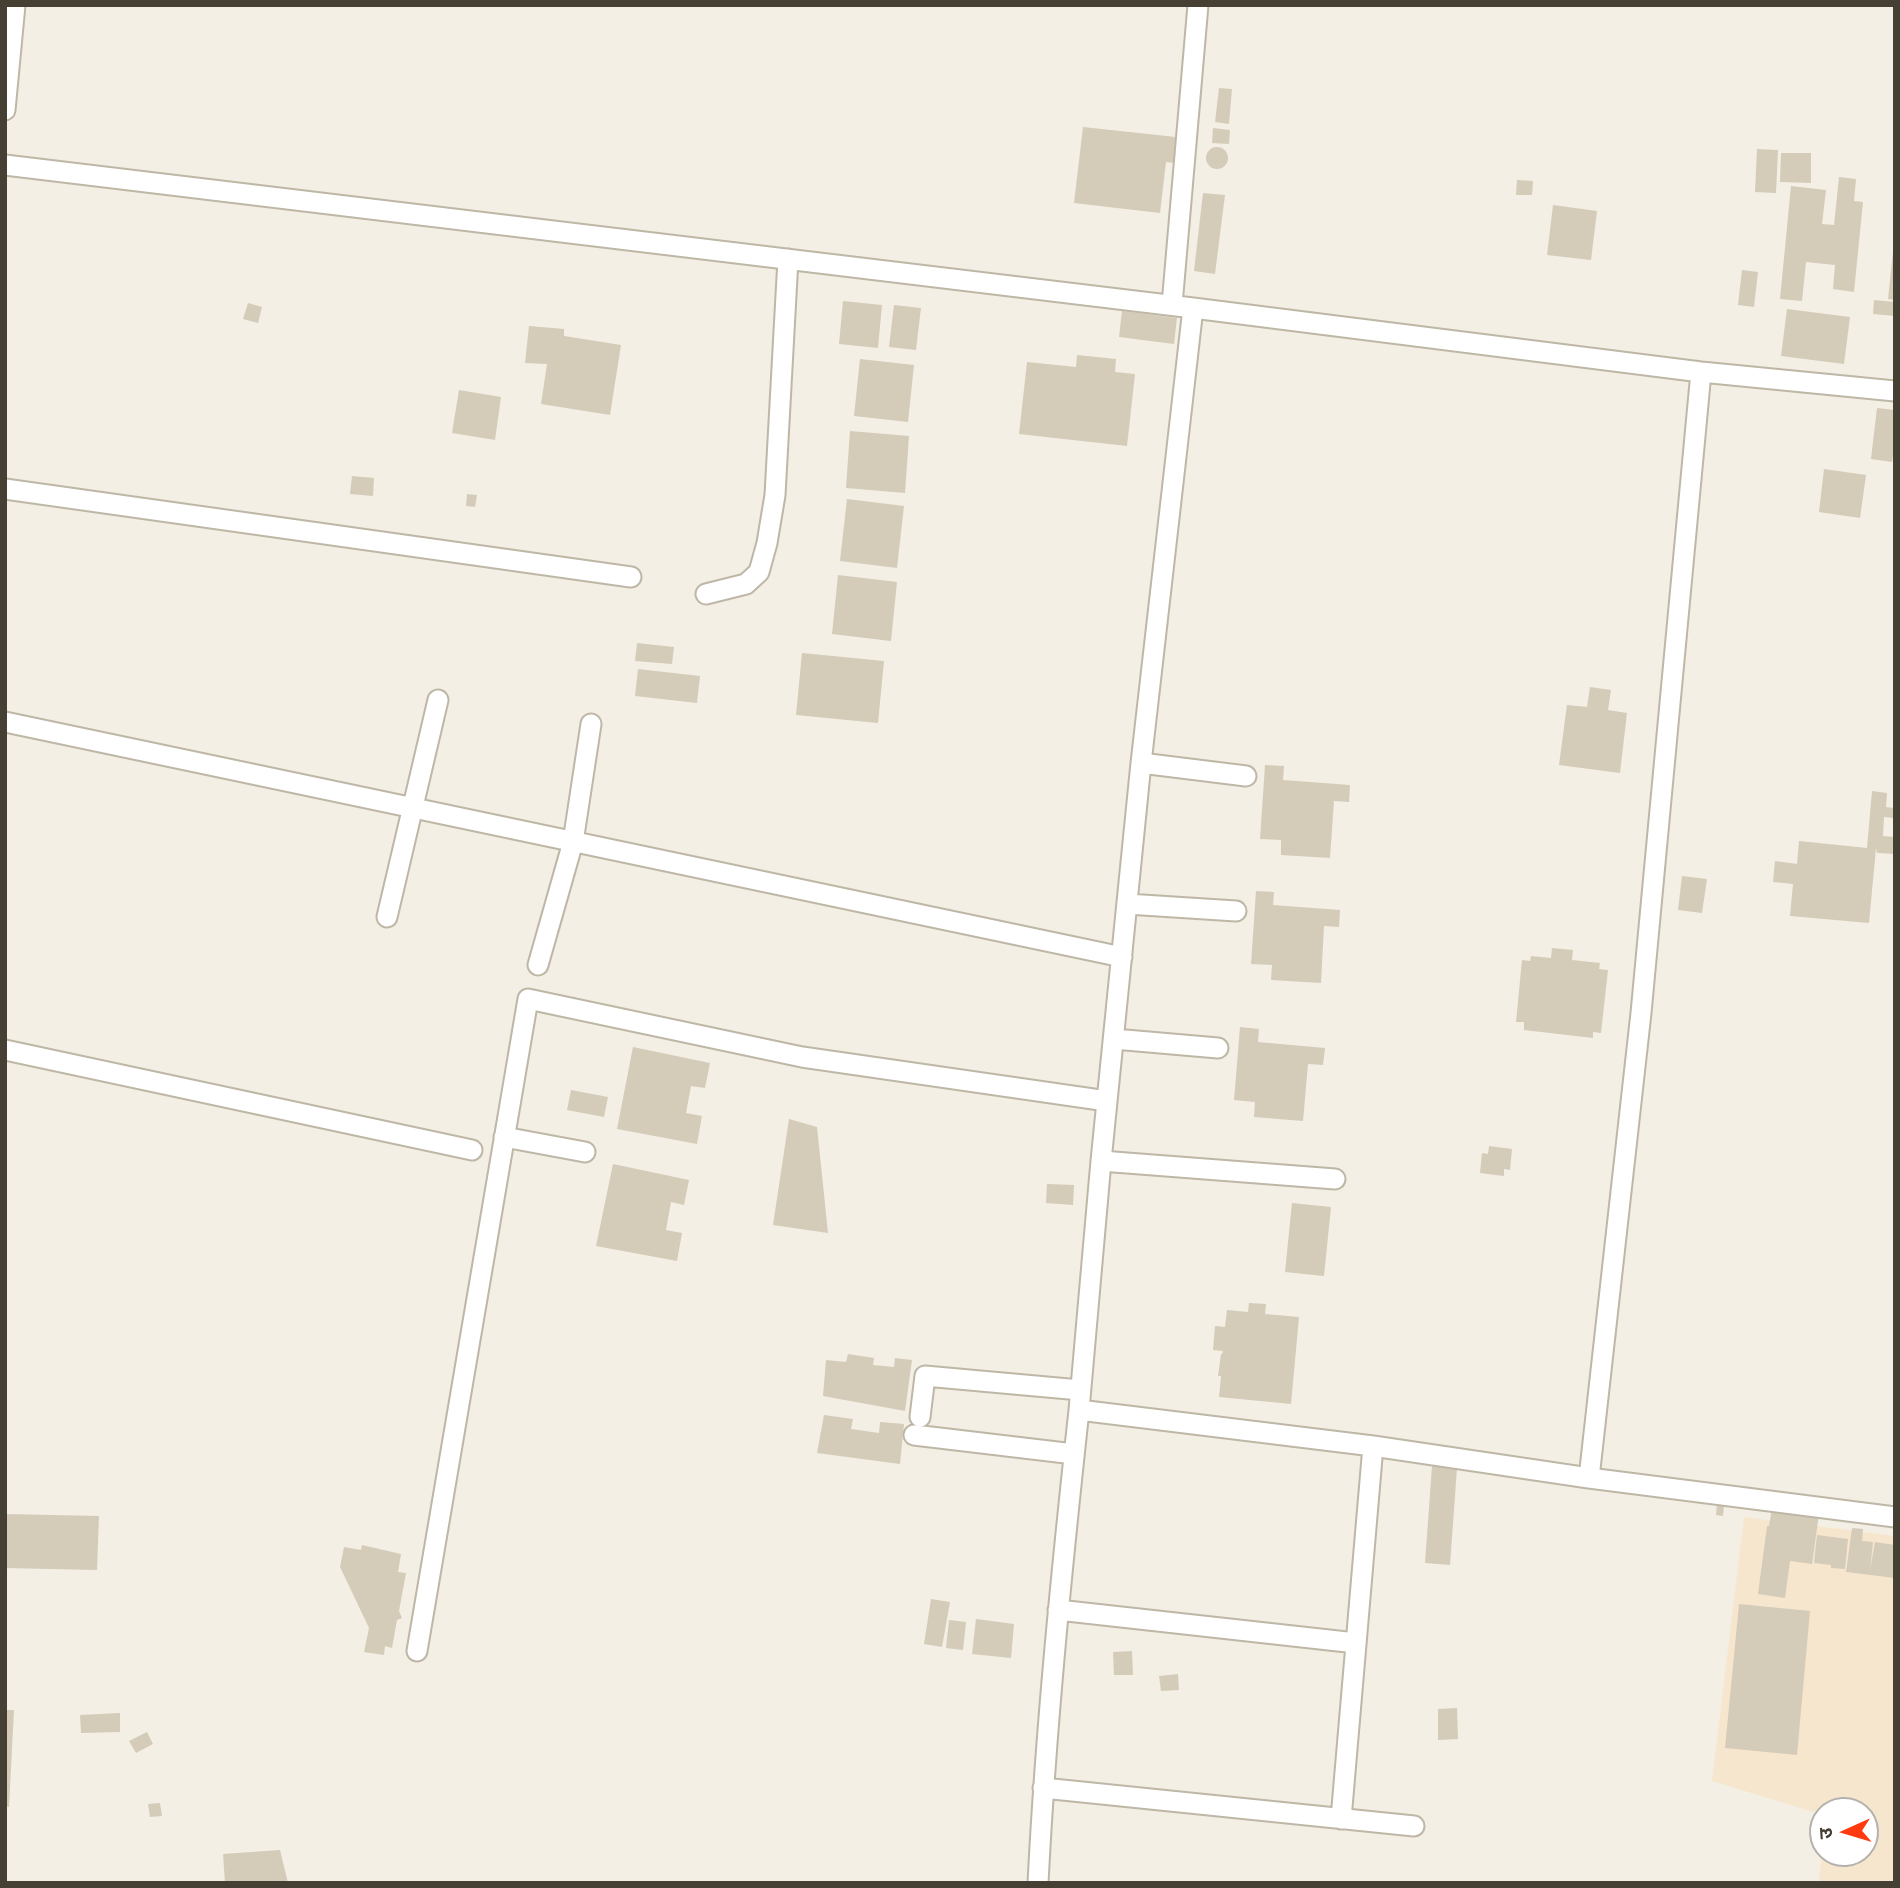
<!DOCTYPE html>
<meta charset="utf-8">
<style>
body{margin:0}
#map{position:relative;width:1900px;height:1888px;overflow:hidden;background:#f3efe4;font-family:Quicksand,"Noto Sans Devanagari",sans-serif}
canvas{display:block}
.frame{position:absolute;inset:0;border:7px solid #453f34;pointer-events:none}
.north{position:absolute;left:1809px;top:1797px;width:70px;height:70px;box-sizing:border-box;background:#fff;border:2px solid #b5b2ae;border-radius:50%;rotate:266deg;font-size:19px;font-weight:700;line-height:28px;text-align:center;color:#453f34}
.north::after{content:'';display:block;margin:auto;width:24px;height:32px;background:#ff3a0f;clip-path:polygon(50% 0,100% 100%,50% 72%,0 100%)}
</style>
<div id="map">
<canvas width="1900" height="1888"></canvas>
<div class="frame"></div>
<div class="north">उ</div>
</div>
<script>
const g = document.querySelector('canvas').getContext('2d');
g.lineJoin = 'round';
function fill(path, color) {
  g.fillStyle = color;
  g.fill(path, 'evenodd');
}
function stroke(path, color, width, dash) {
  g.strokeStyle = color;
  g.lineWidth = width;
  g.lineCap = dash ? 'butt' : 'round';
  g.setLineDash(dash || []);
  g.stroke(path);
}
fill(new Path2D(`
 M1744 1517 1895 1536V1883H1819L1823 1839V1853H1865V1811H1823V1815L1712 1781Z`), '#f6e6ce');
fill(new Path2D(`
 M1219 88 1232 89 1229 124 1215 122Z
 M1083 127 1185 138 1182 164 1166 162 1160 213 1074 203Z
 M1213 128 1230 130 1229 144 1212 143Z
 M1206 158a11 11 0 1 1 22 0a11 11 0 1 1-22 0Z
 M1757 149 1778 150 1776 193 1755 192Z
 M1781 153H1811V183L1780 182Z
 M1839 177 1856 179 1854 201 1863 202 1854 292 1833 289 1835 265 1806 262 1802 301 1780 299 1791 186 1826 190 1822 224 1834 225Z
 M1517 180 1533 181 1532 195H1516Z
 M1203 193 1225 195 1215 274 1194 271Z
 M1553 205 1597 211 1591 260 1547 255Z
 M1893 252H1895V300L1888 299Z
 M1742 270 1758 272 1754 307 1738 305Z
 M1874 300 1895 302V316L1873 314Z
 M843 301 882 305 878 348 839 344Z
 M248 303 262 307 258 323 243 319Z
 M894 305 921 308 916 350 889 347Z
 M1787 309 1850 317 1844 364 1781 356Z
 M1122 311 1177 318 1174 344 1119 337Z
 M529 326 564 329V336L621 345 610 415 541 404 547 364 525 363Z
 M1077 355 1116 359 1115 372 1135 374 1127 446 1019 434 1027 362 1076 367Z
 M860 359 914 365 908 422 854 416Z
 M459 390 501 397 495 440 452 433Z
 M1877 408 1895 410V441L1892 462 1871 459Z
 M850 431 909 436 905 493 846 488Z
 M1824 469 1866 475 1860 518 1819 512Z
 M352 476 374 478 373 496 350 494Z
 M467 494 477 495 475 507 466 506Z
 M847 499 904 506 897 568 840 561Z
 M838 575 897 582 891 641 832 634Z
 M637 643 674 647 672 664 635 661Z
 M802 653 884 661 878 723 796 715Z
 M638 669 700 676 697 703 635 696Z
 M1590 687 1611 690 1608 710 1627 713 1620 773 1559 765 1567 705 1587 707Z
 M1265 765 1284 766 1283 780 1350 785 1349 802 1334 801 1330 858 1281 855V840L1260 839Z
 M1872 791 1887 793 1886 807 1894 808 1893 818 1884 817 1883 836 1895 837V854L1877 853 1876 848 1869 923 1790 916 1793 884 1773 882 1775 861 1797 864 1799 841 1867 848Z
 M1682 876 1707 879 1702 913 1678 910Z
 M1256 891 1274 892 1273 905 1340 910 1339 927 1324 926 1321 983 1271 980 1272 965 1251 964Z
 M1552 948 1573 950 1572 960 1600 963 1599 969 1608 970 1601 1033 1593 1032V1038L1524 1030V1022H1516L1522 960 1530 961 1531 956 1551 958Z
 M1240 1027 1259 1029 1258 1042 1325 1048 1323 1065 1308 1064 1303 1121 1254 1117 1255 1102 1234 1100Z
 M633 1047 710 1063 705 1088 691 1086 686 1113 702 1116 697 1144 617 1129Z
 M571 1090 608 1097 604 1117 567 1110Z
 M789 1119 817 1127 828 1233 773 1225Z
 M1489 1146 1512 1149 1510 1170 1504 1169V1176L1480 1173 1482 1153 1488 1154Z
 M613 1164 689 1180 684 1205 671 1202 666 1230 682 1233 677 1261 596 1246Z
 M1047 1184 1074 1185 1073 1205 1046 1203Z
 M1292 1203 1331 1207 1324 1276 1285 1272Z
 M1249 1303 1266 1304 1265 1314 1299 1317 1291 1404 1219 1397 1221 1376H1218L1221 1354H1222L1223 1351 1213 1350 1215 1326 1225 1327 1227 1310 1248 1312Z
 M848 1354 874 1358 873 1365 894 1367 895 1358 912 1360 905 1411 823 1396 826 1360 846 1362Z
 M824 1415 853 1419 851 1429 879 1433 880 1422 904 1424 900 1464 817 1453Z
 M1432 1466 1457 1468 1450 1565 1425 1563Z
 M1717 1504 1724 1505 1723 1516 1716 1515Z
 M1772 1508 1819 1514 1812 1564 1790 1561 1785 1598 1758 1594 1767 1526H1769Z
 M5 1514 99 1516 97 1570 5 1568Z
 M1852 1528 1863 1529 1862 1541 1873 1542 1870 1570 1875 1542 1895 1545V1578L1846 1572Z
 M1817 1535 1848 1539 1845 1569 1831 1568V1565L1814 1563Z
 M362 1545 401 1554 398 1572 406 1573 399 1611 402 1618 397 1620 392 1648 385 1646 384 1655 364 1652 369 1628 340 1567 344 1547 361 1550Z
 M931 1599 950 1602 942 1647 924 1644Z
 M1739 1604 1810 1611 1797 1755 1725 1748Z
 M976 1619 1014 1624 1011 1658 972 1654Z
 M949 1620 966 1622 963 1650 946 1648Z
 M1132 1651 1133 1675H1114L1113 1652Z
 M1178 1674 1179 1690 1161 1691 1159 1676Z
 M1457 1708 1458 1739 1438 1740V1709Z
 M5 1710H14L9 1807 5 1806Z
 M120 1713V1732L81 1733 80 1715Z
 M147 1732 153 1744 136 1753 129 1741Z
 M160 1803 162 1816 150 1817 148 1804Z
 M280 1850 288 1883H225L223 1854Z`), '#d5cbb9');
const minor = new Path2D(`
 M5 110 15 5
 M5 165 1193 308 1701 372 1895 391
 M1172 305 1198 5
 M1193 308 1141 763 1101 1161 1079 1410 1373 1446 1589 1478 1641 1013 1701 372
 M5 489 631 577
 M706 594 746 584 759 572 767 543 775 495 788 259
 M5 722 1122 957
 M1141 763 1246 776
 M1127 904 1236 911
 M387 917 438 700
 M538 965 573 842 591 724
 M1114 1039 1218 1048
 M5 1050 472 1150
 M504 1137 585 1152
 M1101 1161 1335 1179
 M920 1417 925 1376 1080 1390
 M914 1435 1074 1454
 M1589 1478 1895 1517
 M1058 1610 1356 1643
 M417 1651 528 999 802 1057 1107 1101
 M1043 1788 1414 1826
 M1341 1819 1373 1446
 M1038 1883C1046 1725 1062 1567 1079 1410`);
stroke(minor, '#bfb7a6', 23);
stroke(minor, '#fff', 19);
</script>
